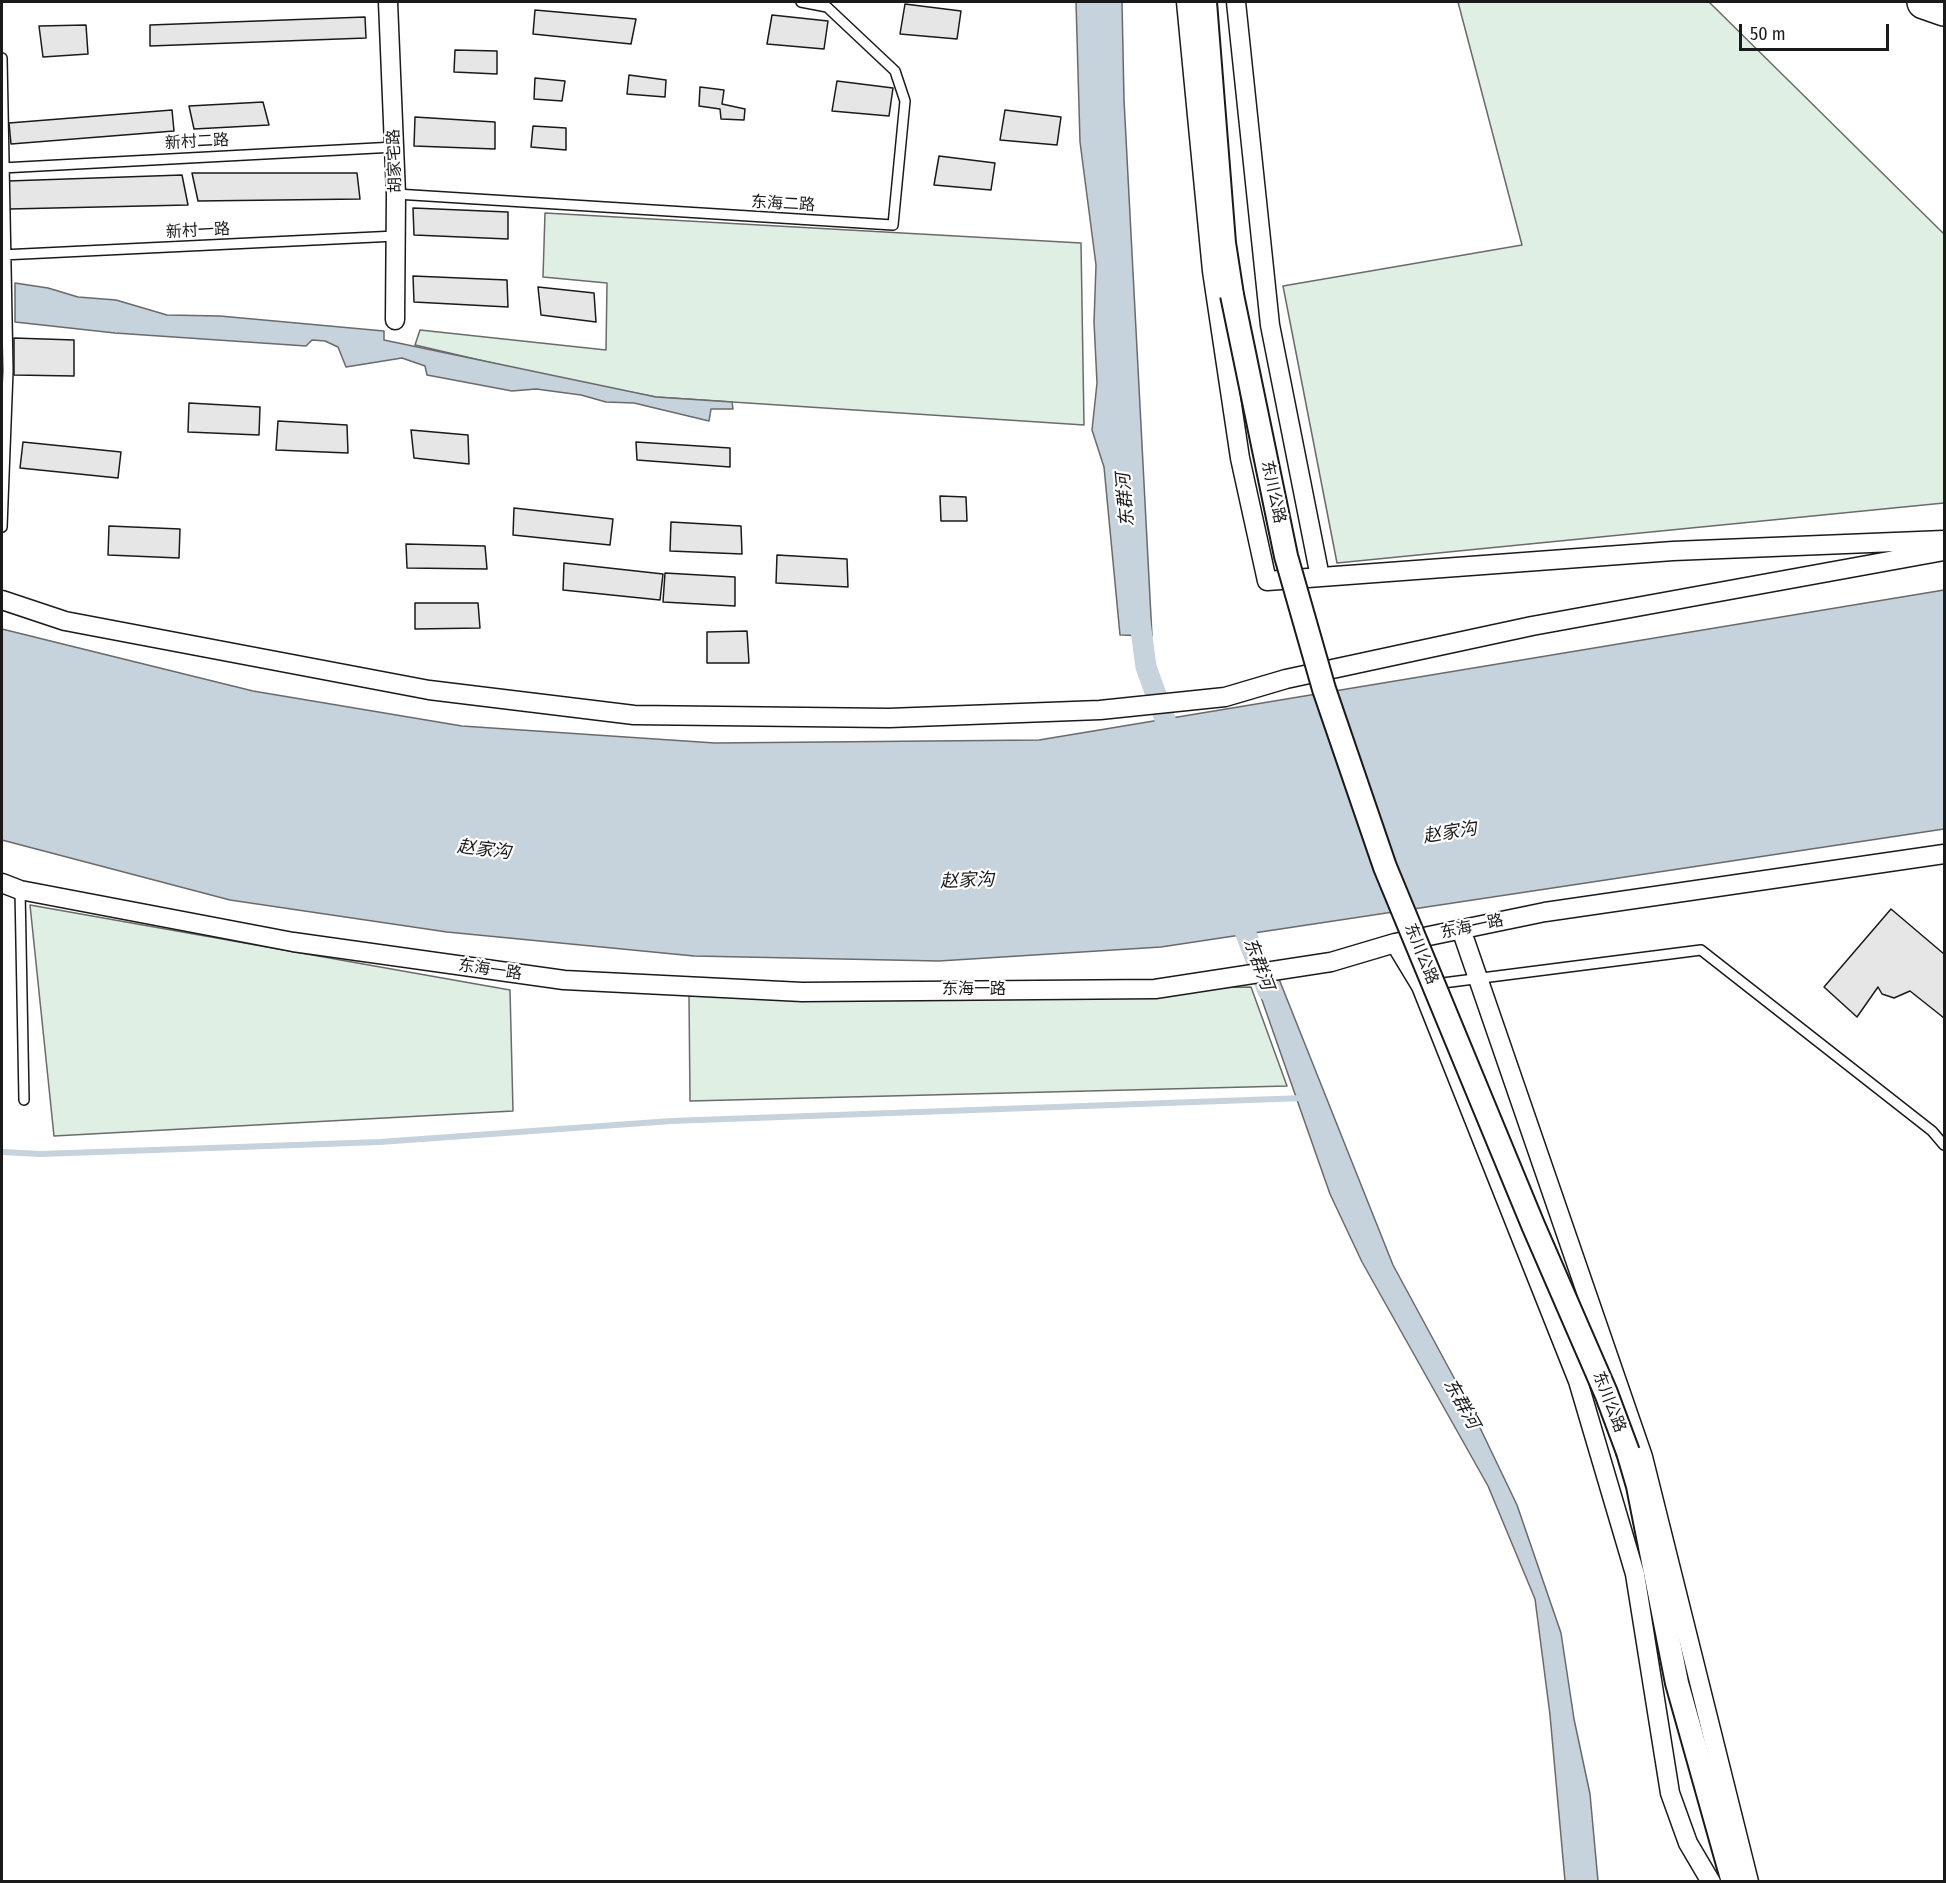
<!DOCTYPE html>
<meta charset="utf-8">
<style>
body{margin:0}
#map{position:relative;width:1946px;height:1883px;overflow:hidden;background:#fff;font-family:"Fira Sans Condensed",sans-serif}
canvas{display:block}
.frame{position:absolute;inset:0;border:3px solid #1a1a1a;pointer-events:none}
.scale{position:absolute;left:1739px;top:24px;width:150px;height:27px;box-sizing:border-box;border:3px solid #1a1a1a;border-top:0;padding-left:8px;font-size:18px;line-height:21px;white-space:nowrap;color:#1a1a1a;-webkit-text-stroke:4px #fff;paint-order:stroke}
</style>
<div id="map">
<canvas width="1946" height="1883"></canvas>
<div class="frame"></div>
<div class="scale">50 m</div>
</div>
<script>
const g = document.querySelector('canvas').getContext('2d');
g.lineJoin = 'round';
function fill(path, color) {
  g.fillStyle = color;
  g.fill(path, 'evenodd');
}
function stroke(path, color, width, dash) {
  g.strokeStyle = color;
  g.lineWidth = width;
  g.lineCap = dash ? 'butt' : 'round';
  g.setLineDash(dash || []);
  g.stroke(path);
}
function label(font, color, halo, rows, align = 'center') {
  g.font = font + ' "Fira Sans Condensed","Noto Sans SC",sans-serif';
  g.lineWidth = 4.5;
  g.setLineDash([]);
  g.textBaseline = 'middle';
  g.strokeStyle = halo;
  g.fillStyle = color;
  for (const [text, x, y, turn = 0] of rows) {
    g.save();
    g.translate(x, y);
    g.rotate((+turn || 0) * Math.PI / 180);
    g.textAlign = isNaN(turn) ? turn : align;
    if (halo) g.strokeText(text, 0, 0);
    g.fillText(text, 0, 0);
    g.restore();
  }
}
const green = new Path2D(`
 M1458 2H1709L1944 234V503L1337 563 1283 286 1522 245Z
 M545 213 1081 243 1084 425 656 397 561 379 415 345 420 330 606 350 607 283 543 277Z
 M30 905 510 990 513 1111 54 1136Z
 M1251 987 1287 1086 690 1101 689 996Z`);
fill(green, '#e0efe3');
stroke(green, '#6a6a6a', 1.5);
const water = new Path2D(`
 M1076 2H1122L1124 100 1152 636 1120 635 1104 467 1092 430 1097 383 1094 322 1096 265 1080 142Z
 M15 283 48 288 78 297 116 300 167 315 220 316 384 331V340L656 397 732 402 733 409H711L709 421 634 403 606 402 581 395 536 389 512 391 427 375 425 366 402 358 346 367 338 347 325 341 312 340 306 346 115 333 15 322Z
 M1944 590V829L1161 947 939 961 694 956 447 932 230 900 2 840V629L253 691 462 726 715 743 1039 740Z
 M1279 979 1393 1265 1472 1411 1517 1505 1561 1633 1574 1719 1590 1794 1598 1881H1565L1550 1715 1535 1599 1488 1486 1362 1262 1330 1194 1255 980Z`);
fill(water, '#c6d2dc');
stroke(water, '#6a6a6a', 1.5);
stroke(new Path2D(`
 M2 1152 41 1154 380 1142 671 1121 1304 1098`), '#c6d2dc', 6);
stroke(new Path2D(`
 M1138 607 1146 667 1174 744
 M1236 908 1268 991`), '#c6d2dc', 21);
const building = new Path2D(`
 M905 4 961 11 957 39 900 34Z
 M535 10 636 19 631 44 533 34Z
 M772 15 828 21 824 49 767 44Z
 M365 17 366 38 150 46V25Z
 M86 25 88 54 43 57 39 26Z
 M455 50 497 51V74L454 72Z
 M629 75 666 80 665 97 627 94Z
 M535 78 565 81 562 101 534 99Z
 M837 81 893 88 889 116 832 111Z
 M700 87 724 90 722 104 745 109 744 120 721 119 720 109 699 106Z
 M263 102 269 125 194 129 189 106Z
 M172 110 174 131 11 144 9 123Z
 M1005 110 1061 117 1057 145 1000 140Z
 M415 117 495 122V149L414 146Z
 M533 126 566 128V150L531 147Z
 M939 156 995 163 991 190 934 185Z
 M192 173H357L360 199 198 201Z
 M182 175 188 205 9 209 8 181Z
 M413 208 508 212V239L414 235Z
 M413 276 507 280 508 307 414 302Z
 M538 287 594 293 596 322 541 315Z
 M14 338 74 340V376L14 375Z
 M189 403 260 407 259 435 188 432Z
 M278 421 347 425 348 453 276 450Z
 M411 430 468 435 469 464 414 458Z
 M23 442 121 452 118 478 20 468Z
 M636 442 730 448V467L637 460Z
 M940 496 966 497 967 521H941Z
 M514 508 613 519 610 545 513 535Z
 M671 522 741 526 742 554 670 551Z
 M109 526 180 529 179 558 108 555Z
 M406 544 485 546 487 569 407 568Z
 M777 555 847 559 848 587 776 583Z
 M564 563 663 574 660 600 563 590Z
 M665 573 735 577V606L663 602Z
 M415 603H478L480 628 415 629Z
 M747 631 749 663H707V632Z
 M1891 909 1944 954V1018L1910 991 1894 998 1882 994 1878 987 1857 1017 1824 987Z`);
fill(building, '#e6e6e6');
stroke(building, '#1a1a1a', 1.5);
const service = new Path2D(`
 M2 58 8 371 2 527
 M2 168 395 147
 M396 194 893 225 905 101 895 71 827 7 801 2
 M2 255 396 236
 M20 890 24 1100
 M1435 984 1701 950 1932 1131 1944 1145`);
const minor = new Path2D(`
 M388 2 396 194 395 320
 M1186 2 1212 271 1240 458 1267 581 1673 551 1944 540
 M1236 2 1270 325 1320 577
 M2 600 65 621 429 690 634 715 889 718 1100 710 1225 697 1286 679 1532 626 1944 551
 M2 883 20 890 293 942 564 980 802 992 1155 989 1331 962 1395 943 1545 912 1944 854
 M1461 929 1643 1457 1749 1882
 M1395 943 1421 986 1578 1381 1635 1574 1670 1793 1688 1843 1711 1882`);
const tertiary = new Path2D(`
 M1205 2 1224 243 1232 295
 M1628 1452 1638 1486 1677 1683 1733 1882`);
const motorway = new Path2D(`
 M1924 2 1944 9`);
stroke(service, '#1a1a1a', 12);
stroke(minor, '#1a1a1a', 21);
stroke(tertiary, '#1a1a1a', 26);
stroke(motorway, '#1a1a1a', 36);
stroke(service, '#fff', 9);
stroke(minor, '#fff', 18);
stroke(tertiary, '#fff', 22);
stroke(motorway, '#fff', 33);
const tertiaryBridge = new Path2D(`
 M1232 295 1286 556 1324 689 1385 867 1533 1225 1606 1393 1628 1452`);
stroke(tertiaryBridge, '#1a1a1a', 26, []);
stroke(tertiaryBridge, '#fff', 22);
label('16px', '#1a1a1a', '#fff', [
 ["新村二路",197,142,-3],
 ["胡家宅路",395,161,-92],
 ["东海二路",783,204,3],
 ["新村一路",198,231,-3],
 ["东川公路",1273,492,78],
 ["东海一路",1472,927,-12],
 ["东川公路",1421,954,68],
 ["东海一路",490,970,8],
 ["东海一路",974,990],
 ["东川公路",1609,1402,69]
]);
label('italic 18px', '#1a1a1a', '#fff', [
 ["东群河",1126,500,-95],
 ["赵家沟",1450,833,-9],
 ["赵家沟",484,850,7],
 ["赵家沟",967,881,-2],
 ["东群河",1258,964,69],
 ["东群河",1461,1404,61]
]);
</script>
